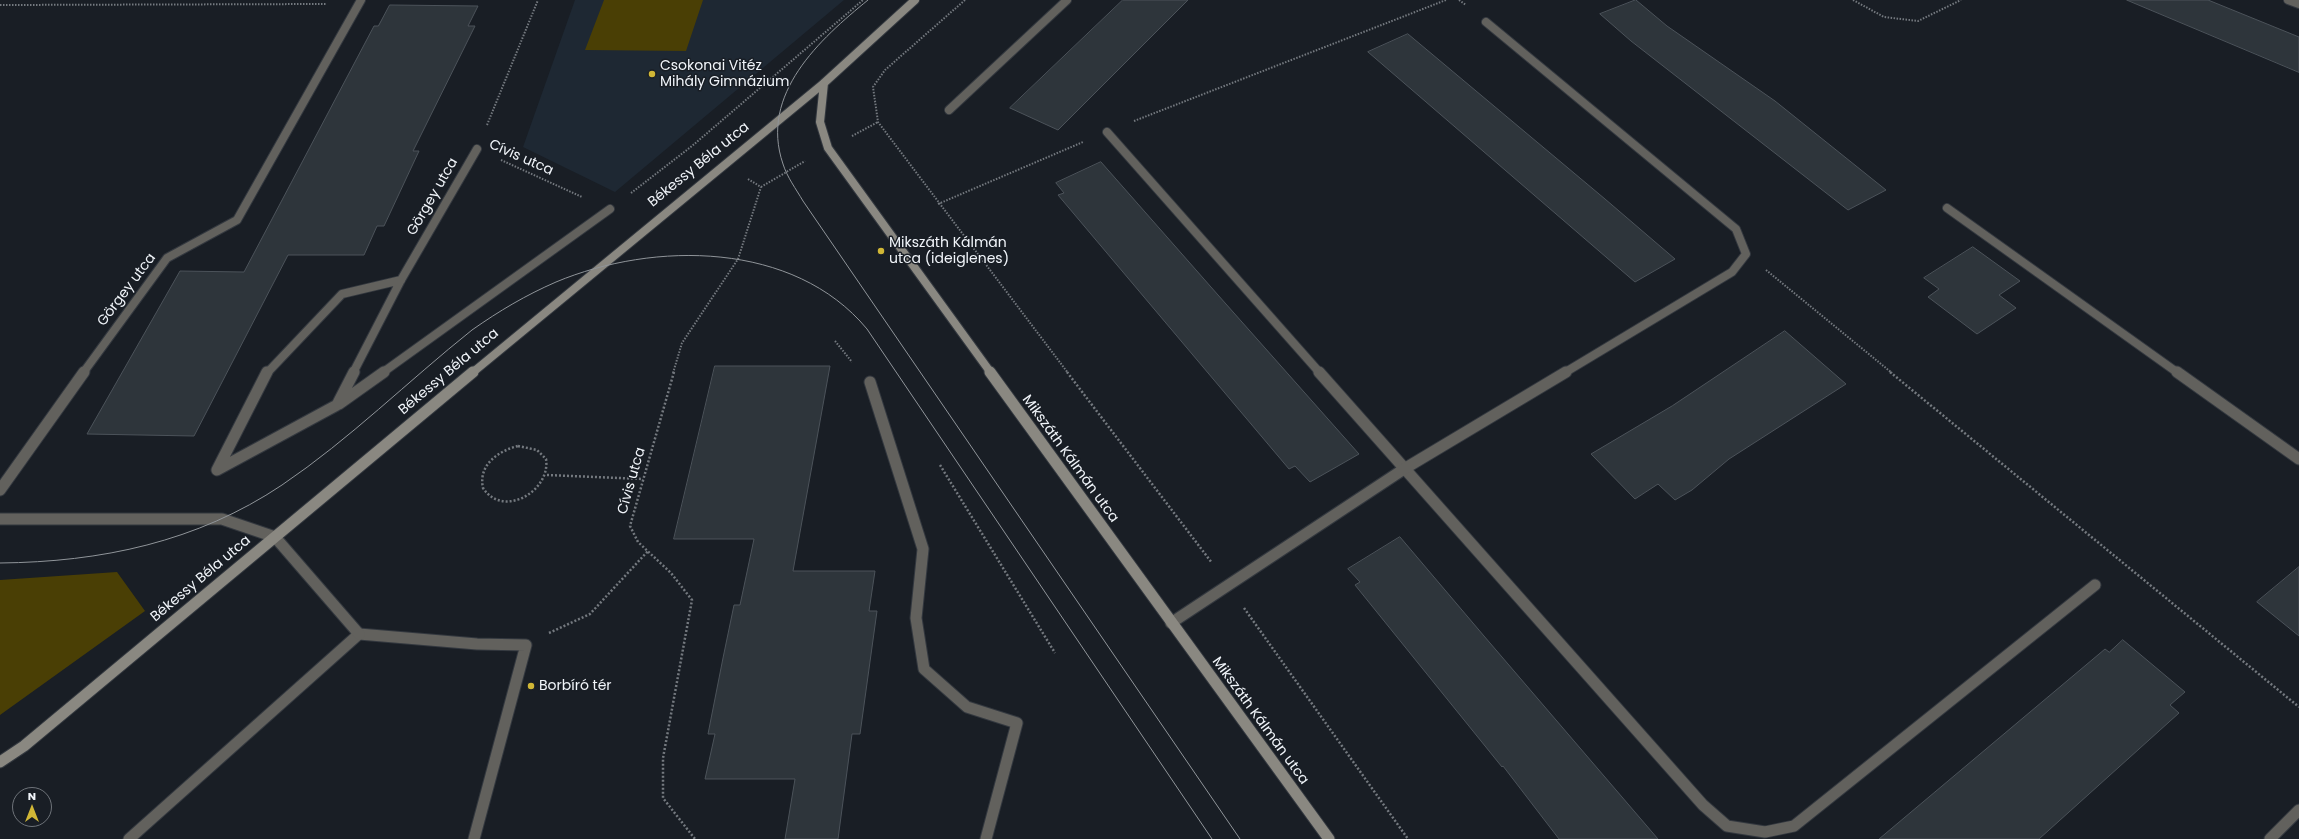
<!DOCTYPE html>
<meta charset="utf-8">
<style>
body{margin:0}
#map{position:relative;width:2299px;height:839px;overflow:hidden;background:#191e25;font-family:Poppins,sans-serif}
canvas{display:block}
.north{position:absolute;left:12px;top:787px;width:40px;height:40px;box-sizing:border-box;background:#191e25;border:1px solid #6f747a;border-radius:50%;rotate:0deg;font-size:11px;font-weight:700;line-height:16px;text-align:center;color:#f1f5fa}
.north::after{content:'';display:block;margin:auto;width:14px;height:18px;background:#d1b736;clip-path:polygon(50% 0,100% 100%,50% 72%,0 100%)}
</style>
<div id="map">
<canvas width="2299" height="839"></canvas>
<div class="north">N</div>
</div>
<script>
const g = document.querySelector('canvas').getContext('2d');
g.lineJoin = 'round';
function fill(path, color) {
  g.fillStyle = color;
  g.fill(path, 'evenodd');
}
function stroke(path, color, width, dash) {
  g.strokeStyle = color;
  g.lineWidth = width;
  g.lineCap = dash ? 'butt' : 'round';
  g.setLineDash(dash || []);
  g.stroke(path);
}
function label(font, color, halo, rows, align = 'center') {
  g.font = font + ' Poppins,sans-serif';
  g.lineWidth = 3;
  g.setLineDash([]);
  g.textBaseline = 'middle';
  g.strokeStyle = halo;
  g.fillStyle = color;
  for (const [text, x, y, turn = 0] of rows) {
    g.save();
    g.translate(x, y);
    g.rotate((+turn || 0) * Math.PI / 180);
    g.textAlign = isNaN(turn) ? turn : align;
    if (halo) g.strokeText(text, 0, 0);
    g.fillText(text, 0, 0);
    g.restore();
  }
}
fill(new Path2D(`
 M575 0H844L615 192 523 147Z`), '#1e2833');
fill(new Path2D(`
 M604 0H703L686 51 585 50Z
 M117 572 145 611 0 715V580Z`), '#4a3f05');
const building = new Path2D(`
 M1123 0H1188L1058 130 1010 108Z
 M1636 0 1667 26 1775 101 1886 190 1848 210 1631 41 1600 14Z
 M2127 0H2208L2299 37V72Z
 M390 5 478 6 468 26H475L413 151H419L384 226H377L364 255H288L194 436 87 434 180 271 244 272 374 26H378Z
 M1408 34 1605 199 1675 259 1635 282 1368 52Z
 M1101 162 1218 295 1359 454 1310 482 1295 466 1289 469 1058 195 1064 193 1056 183Z
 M1973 247 2020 281 1999 295 2016 308 1977 334 1928 297 1939 289 1924 278Z
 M1785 331 1846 384 1729 459 1692 490 1675 500 1658 484 1635 499 1591 454 1672 406Z
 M715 366H830L793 571H875L869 611H877L860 734H852L838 839H785L795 779H705L715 734H708L723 658 734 605H740L754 539H674Z
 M1400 537 1484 636 1658 839H1559L1503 766 1502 767 1355 585 1360 582 1348 569Z
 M2299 567V636L2257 602Z
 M2123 640 2185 692 2170 705 2179 713 2039 839H1879L2105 649 2109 652Z`);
fill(building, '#2e353b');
stroke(building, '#4c535a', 1);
const laneFar1 = new Path2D(`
 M2288 0 2299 4
 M1107 132 1320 373`);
const lane = new Path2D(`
 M1319 372 1703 805 1727 826 1765 832 1794 826 2095 585
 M870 382 923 549 916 618 924 669 967 707 1017 723 986 839
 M129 839 359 634 477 644 526 645 474 839`);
const streetFar1 = new Path2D(`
 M1486 22 1736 229 1746 254 1732 272 1564 373
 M949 110 1067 0
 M1947 208 2178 373
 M401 280 477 149
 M83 373 167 258 237 220 361 0
 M267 373 342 294 401 280
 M353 373 401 280
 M382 373 610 209`);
const street = new Path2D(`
 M267 372 217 470 337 405 354 372
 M2177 372 2299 459
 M339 404 384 372
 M0 490 84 372
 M0 519H222L275 537 359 634
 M1171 623 1404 469 1566 372
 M2270 839 2299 810`);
const secondaryFar1 = new Path2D(`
 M824 83 820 122 828 148 991 373
 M472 373 824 83 915 0`);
const secondary = new Path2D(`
 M990 372 1329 839
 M0 762 24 746 473 372`);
stroke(laneFar1, '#33383f', 10);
stroke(lane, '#33383f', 13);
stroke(streetFar1, '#33383f', 10);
stroke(street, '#33383f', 13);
stroke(secondaryFar1, '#33383f', 10);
stroke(secondary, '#33383f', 13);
stroke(new Path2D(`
 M965 0 885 70 873 87 878 122 1068 373
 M1459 0 1466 5
 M1853 0 1884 17 1918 21 1961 0
 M0 5 327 4
 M1134 121 1446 0
 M487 125 538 0
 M852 136 878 122
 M501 160 582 197
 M748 179 761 187
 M761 187 805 161
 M631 193 692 146 863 0
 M938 204 1083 142
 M1766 270 1892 373
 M835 341 852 362
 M673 373 682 343 738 259 761 187`), '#74797f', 2, [1.5, 1.5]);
stroke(new Path2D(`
 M674 372 630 526 638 542 671 573 692 600 663 758V798L695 839
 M1067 372 1212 563
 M1890 372 2299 707
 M518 446 537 450 546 459C551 491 503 519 483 488 478 465 498 451 518 446Z
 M940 465 1055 653
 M547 475 643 479
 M1244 608 1408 839
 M549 633 590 614 648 551`), '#74797f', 2.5, [2, 2]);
stroke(laneFar1, '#62615d', 8);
stroke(lane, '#62615d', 11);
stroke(streetFar1, '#62615d', 8);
stroke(street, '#62615d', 11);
stroke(secondaryFar1, '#8a8881', 8);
stroke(secondary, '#8a8881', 11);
stroke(new Path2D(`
 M868 0C820 39 759 94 783 164 787 177 796 189 803 201L1240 839
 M0 563C101 562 197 542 282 485 350 439 408 381 472 330 499 311 526 295 556 282 654 241 794 241 867 329L1212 839`), '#90959a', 1);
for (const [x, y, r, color] of [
 [652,74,4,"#d1b736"],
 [881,251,4,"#d1b736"],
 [531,686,4,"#d1b736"]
]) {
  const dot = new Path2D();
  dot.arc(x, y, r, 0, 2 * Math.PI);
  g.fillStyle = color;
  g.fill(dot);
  stroke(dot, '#191e25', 1.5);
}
label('14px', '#f1f5fa', '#191e25', [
 ["Csokonai Vitéz",660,66],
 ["Mihály Gimnázium",660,82],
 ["Mikszáth Kálmán",889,243],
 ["utca (ideiglenes)",889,259],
 ["Borbíró tér",539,686]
], 'left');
label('14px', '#f1f5fa', '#191e25', [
 ["Cívis utca",521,158,24],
 ["Békessy Béla utca",699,165,-39],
 ["Görgey utca",433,197,-60],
 ["Görgey utca",127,290,-53],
 ["Békessy Béla utca",449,372,-40],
 ["Mikszáth Kálmán utca",1070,459,54],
 ["Cívis utca",632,481,-74],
 ["Békessy Béla utca",201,579,-40],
 ["Mikszáth Kálmán utca",1260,721,54]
]);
</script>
